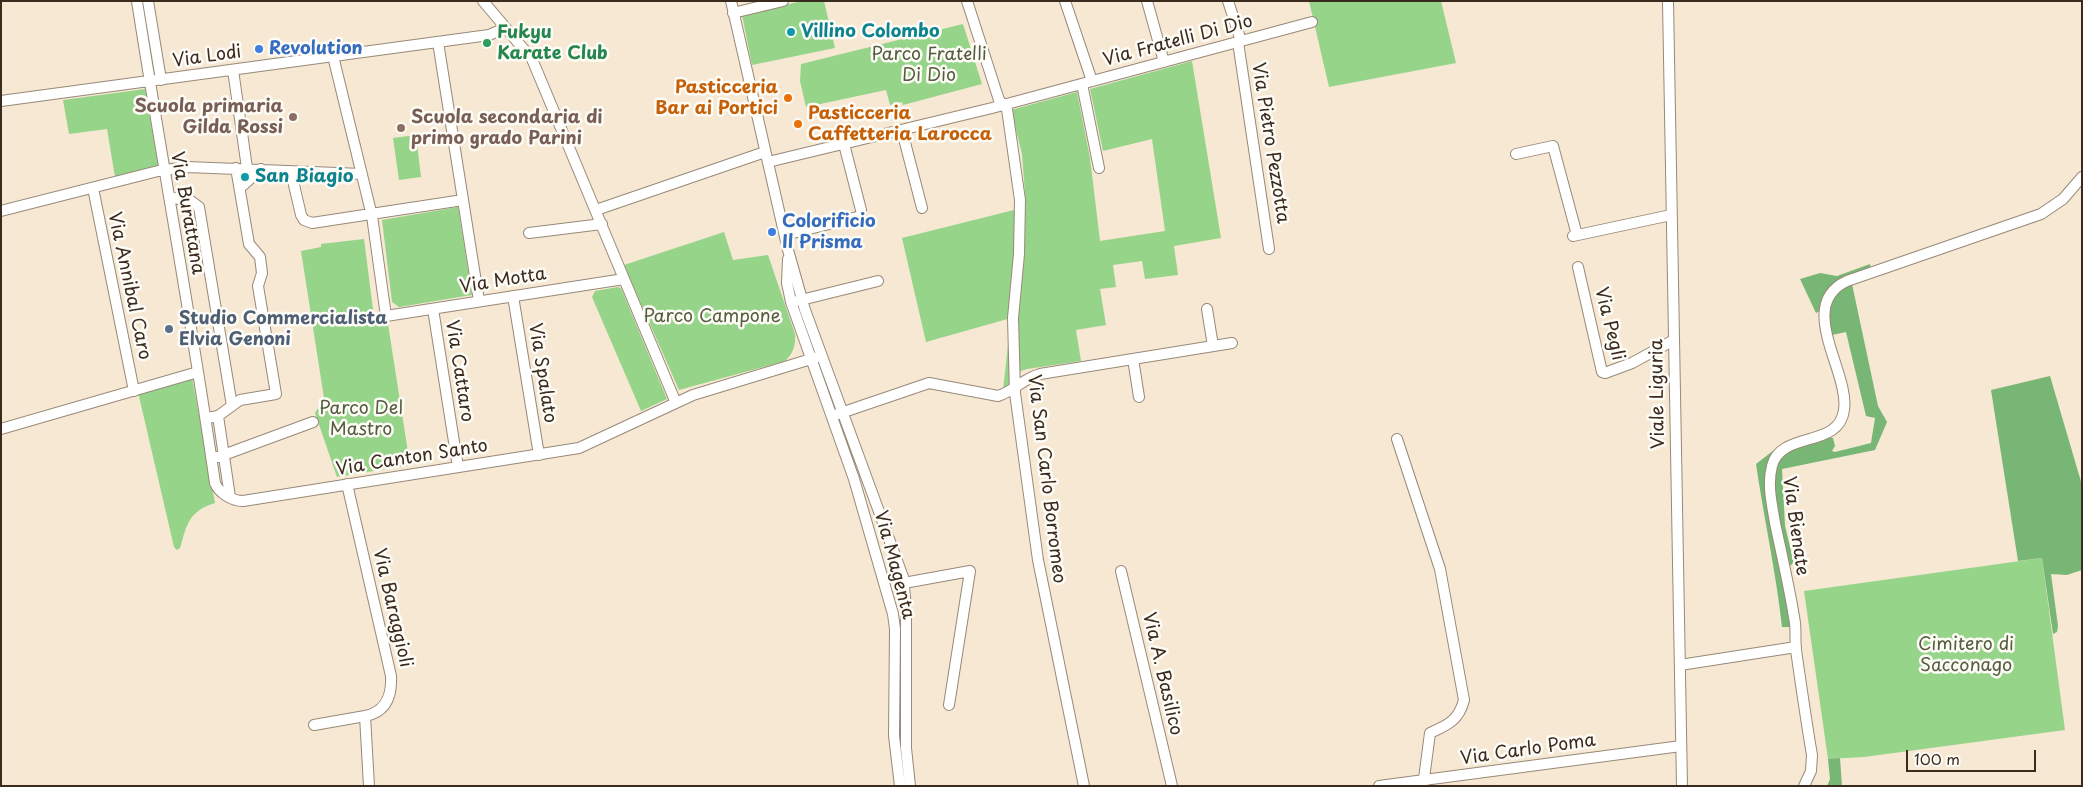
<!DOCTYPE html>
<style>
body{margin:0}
#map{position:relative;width:2083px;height:787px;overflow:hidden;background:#f6e8d2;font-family:"Playpen Sans",sans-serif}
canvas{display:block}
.frame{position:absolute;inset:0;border:2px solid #3b2a1e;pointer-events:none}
.scale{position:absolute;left:1906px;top:750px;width:130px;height:22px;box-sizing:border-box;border:2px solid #3b2a1e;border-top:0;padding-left:6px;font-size:15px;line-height:18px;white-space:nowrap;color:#3b2a1e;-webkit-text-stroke:4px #fdfcf7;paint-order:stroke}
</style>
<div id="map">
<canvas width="2083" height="787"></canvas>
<div class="frame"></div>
<div class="scale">100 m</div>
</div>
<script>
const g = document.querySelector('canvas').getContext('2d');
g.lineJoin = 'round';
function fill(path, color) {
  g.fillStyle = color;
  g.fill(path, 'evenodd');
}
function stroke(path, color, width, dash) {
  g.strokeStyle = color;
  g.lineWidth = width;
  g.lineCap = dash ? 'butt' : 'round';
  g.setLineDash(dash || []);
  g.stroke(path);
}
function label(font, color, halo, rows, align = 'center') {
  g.font = font + ' "Playpen Sans",sans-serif';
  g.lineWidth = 5;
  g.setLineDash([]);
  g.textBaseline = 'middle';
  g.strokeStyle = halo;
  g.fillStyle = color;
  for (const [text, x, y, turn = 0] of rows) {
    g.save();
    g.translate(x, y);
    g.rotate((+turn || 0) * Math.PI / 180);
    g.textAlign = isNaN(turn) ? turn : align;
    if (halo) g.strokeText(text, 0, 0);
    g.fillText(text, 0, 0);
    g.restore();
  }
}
fill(new Path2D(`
 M802 1H824L835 48 752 65 742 15Z
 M1309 1H1441L1456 63 1329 87Z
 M963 24 982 84 903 105 902 102 890 105 886 90 806 107 800 81 801 64Z
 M1192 61 1221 238 1174 246 1178 275 1145 279 1142 261 1113 265 1116 287 1100 289 1106 325 1076 330 1081 361 1027 369 1021 371 1003 390 1011 318 926 342 902 238 1026 207 1022 154 1011 110 1077 92 1090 158 1100 241 1165 231 1152 139 1103 151 1090 89Z
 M145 89 158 164 156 167 115 177 107 129 69 134 63 100Z
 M416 135 421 177 399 180 393 138Z
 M458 207 472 295 399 307 392 302 382 220Z
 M724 232 733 260 768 255 795 334C796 345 793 354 785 361L679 390 624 265Z
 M364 239 375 325 388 324 410 465 337 477 315 413 324 398 301 251 321 247V244Z
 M618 287 621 288 667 399 641 411 592 297 595 291Z
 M192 377 215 503C189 511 187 524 180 548L177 550 174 547 138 392Z
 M2042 558 2065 730 1864 757 1828 759 1804 591Z`), '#96d489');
fill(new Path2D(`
 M1870 264 1871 270 1844 279 1820 311 1816 313 1800 279 1820 273 1837 276Z
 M1852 284 1878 406 1887 422 1875 450 1782 469 1785 526 1794 563 1788 567C1784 543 1765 478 1779 457 1785 448 1817 441 1828 437L1833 438 1835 446 1832 451 1835 452 1871 443 1875 418 1866 416 1846 332 1832 335C1825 310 1829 296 1852 284Z
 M2050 376 2082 485V570L2067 575 2051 574 2058 626 2057 632 2053 634 2042 558 2018 561 1991 390Z
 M1783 443 1767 485 1790 627H1782C1776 572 1764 519 1756 464Z
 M1840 758 1842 786H1827L1830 779 1828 759Z`), '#78b675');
const street = new Path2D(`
 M137 1C162 162 192 322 215 483 219 493 232 501 243 501L579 448 693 395 821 356
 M148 1 161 80
 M483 1 532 59 676 403
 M731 1 788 250 805 310 903 577 906 607V748L910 786
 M967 1 999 100 1007 109 1020 200 1019 254 1013 318 1015 393 1038 560 1084 786
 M1065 1 1092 81
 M1147 1 1164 62
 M1228 1 1241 41
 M1668 1 1682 786
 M733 13 783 1
 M438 42 479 301
 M1238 42 1269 249
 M333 56 372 216 386 316 624 279
 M233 70 247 168
 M1082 84 1099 168
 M1 101 489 35 505 28
 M902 131 922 208
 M844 144 861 210
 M1516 154 1553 146 1577 235
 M768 162 992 108 1312 22
 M291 172 301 215 304 220 312 223 463 200
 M93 188 134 391
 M240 188 261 169
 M169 197 191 201 199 207 232 406
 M596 210 765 152
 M1 211 158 171 187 167 362 174
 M529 233 602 224
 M785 235 861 216
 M1573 236 1671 215
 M788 259 787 283 791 302 854 479 893 614 895 629 894 736 900 786
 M1578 267 1602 372 1605 373 1632 363 1674 340
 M513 296 539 455
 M797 301 878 281
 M433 309 458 467
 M1207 309 1213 346
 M1133 359 1139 397
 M835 415 929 383 998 396C1014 391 1024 378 1040 374L1232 343
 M218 416 230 497
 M207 418 218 416 240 400 276 394 258 286 262 273 260 257 249 244 236 168
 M1 429 198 372
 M1397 439 1440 569 1464 700C1459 720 1448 725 1430 733L1423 786
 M211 457H218L313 422
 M347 484 391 676C392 696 386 712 365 716L369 786
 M1121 571 1172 786
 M904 583 970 571 949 705
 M1680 665 1796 647
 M314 725 365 716
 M1379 786 1681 746
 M1804 786 1811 771 1812 755C1806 720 1801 685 1796 650 1795 641 1796 632 1795 623 1790 590 1782 556 1775 523 1772 504 1767 485 1772 466 1781 430 1839 449 1844 410 1850 372 1795 305 1847 281L2041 214 2063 199 2082 177`);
stroke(street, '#988978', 12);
stroke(street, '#fff', 10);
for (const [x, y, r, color] of [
 [791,32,5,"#0f9aa8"],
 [487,43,5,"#2e9e5b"],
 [259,49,5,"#3f7fe0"],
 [788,98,5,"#e8710a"],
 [293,117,5,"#8d6e63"],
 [798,124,5,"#e8710a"],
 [401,128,5,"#8d6e63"],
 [245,177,5,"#0f9aa8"],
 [772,232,5,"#3f7fe0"],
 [169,329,5,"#5c6f8a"]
]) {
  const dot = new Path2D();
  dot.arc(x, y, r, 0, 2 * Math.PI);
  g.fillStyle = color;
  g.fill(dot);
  stroke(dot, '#fdfcf7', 2);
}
label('bold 18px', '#0d838f', '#fdfcf7', [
 ["Villino Colombo",801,32],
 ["San Biagio",255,177]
], 'left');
label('bold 18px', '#27864d', '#fdfcf7', [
 ["Fukyu",497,33],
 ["Karate Club",497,54]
], 'left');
label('18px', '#3b2a1e', '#fdfcf7', [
 ["Via Fratelli Di Dio",1178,41,-15],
 ["Via Lodi",207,57,-8],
 ["Via Pietro Pezzotta",1270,143,81],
 ["Via Burattana",187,213,80],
 ["Via Motta",503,281,-9],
 ["Via Annibal Caro",129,286,78],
 ["Via Pegli",1609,324,76],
 ["Via Cattaro",459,371,81],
 ["Via Spalato",542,373,81],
 ["Viale Liguria",1658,394,-91],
 ["Via Canton Santo",412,458,-9],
 ["Via San Carlo Borromeo",1046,479,83],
 ["Via Bienate",1795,526,82],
 ["Via Magenta",894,565,75],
 ["Via Baraggioli",392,608,77],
 ["Via A. Basilico",1162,674,77],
 ["Via Carlo Poma",1528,750,-8]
]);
label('bold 18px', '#366cbe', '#fdfcf7', [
 ["Revolution",269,49],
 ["Colorificio",782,222],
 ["Il Prisma",782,243]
], 'left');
label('18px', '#565d3e', '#fdfcf7', [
 ["Parco Fratelli",929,55],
 ["Di Dio",929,76],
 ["Parco Campone",712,317],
 ["Parco Del",361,409],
 ["Mastro",361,430],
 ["Cimitero di",1966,645],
 ["Sacconago",1966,666]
]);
label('bold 18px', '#c56008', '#fdfcf7', [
 ["Pasticceria",778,88],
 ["Bar ai Portici",778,109],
 ["Pasticceria",808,114,"left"],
 ["Caffetteria Larocca",808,135,"left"]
], 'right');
label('bold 18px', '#785e54', '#fdfcf7', [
 ["Scuola primaria",283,107],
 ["Gilda Rossi",283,128],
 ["Scuola secondaria di",411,118,"left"],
 ["primo grado Parini",411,139,"left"]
], 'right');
label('bold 18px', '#4e5e75', '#fdfcf7', [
 ["Studio Commercialista",179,319],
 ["Elvia Genoni",179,340]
], 'left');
</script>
